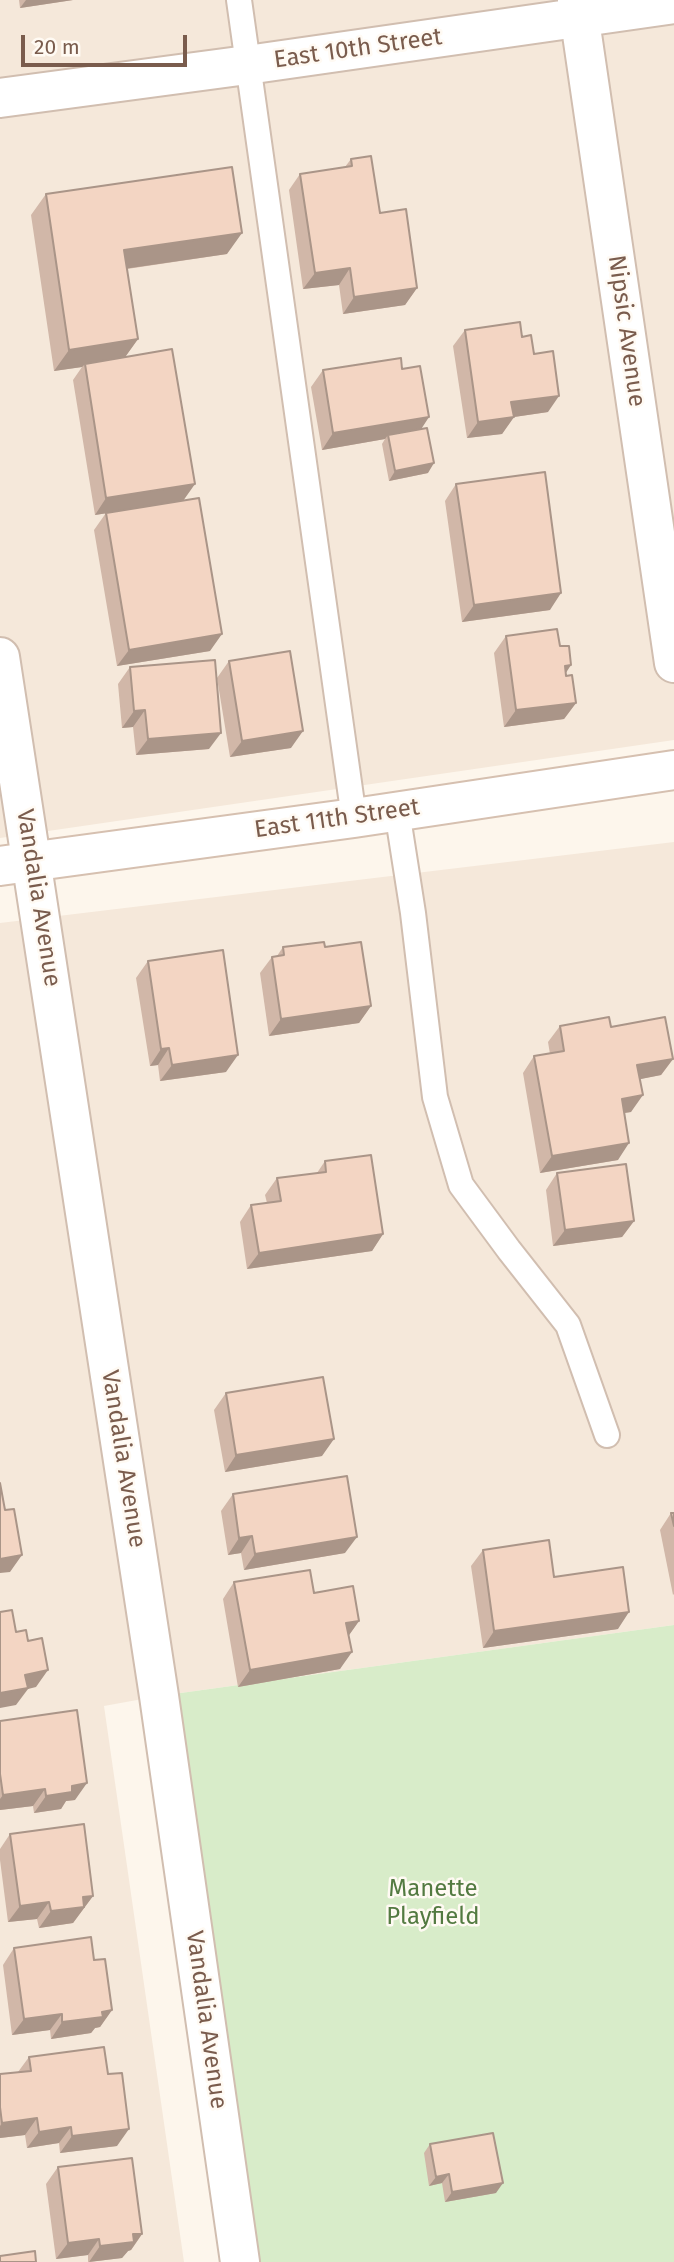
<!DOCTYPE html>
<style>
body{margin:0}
#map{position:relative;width:674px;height:2262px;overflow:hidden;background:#fdf6ec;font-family:"Fira Sans",sans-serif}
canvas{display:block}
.scale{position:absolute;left:21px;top:35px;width:166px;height:32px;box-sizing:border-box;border:4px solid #7a5c4d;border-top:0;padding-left:9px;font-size:21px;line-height:24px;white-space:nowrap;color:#7a5c4d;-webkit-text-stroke:5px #fffaf3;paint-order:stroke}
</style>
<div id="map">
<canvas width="674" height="2262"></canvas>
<div class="scale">20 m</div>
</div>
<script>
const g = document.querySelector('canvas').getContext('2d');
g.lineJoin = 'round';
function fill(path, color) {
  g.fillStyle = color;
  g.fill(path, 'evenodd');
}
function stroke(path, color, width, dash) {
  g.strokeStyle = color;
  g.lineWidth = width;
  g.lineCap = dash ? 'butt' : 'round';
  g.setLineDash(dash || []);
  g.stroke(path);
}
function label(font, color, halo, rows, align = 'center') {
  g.font = font + ' "Fira Sans",sans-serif';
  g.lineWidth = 5;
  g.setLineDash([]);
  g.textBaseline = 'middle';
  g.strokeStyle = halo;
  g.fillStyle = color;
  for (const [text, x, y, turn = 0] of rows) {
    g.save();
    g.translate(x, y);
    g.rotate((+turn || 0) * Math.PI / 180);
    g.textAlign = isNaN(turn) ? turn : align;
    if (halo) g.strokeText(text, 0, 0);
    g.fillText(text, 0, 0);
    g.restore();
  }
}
fill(new Path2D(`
 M0 0H674V740L0 838Z
 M674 842V1625L159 1696 104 1706 184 2262H0V923Z`), '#f5e8da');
fill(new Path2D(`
 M674 1625V2262H240L159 1696Z`), '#d8ecc9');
const lane = new Path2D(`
 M239 0 354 818
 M397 811 413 913 435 1097 461 1185 509 1250 568 1325 607 1435`);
const street = new Path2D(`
 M577 0 674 663
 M0 98 247 65 674 4
 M0 657 159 1696 240 2262`);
const secondary = new Path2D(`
 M0 866 354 818 674 770`);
stroke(lane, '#d1beb0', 28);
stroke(street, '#d1beb0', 42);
stroke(secondary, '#d6c0b0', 42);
stroke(lane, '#fff', 24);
stroke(street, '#fff', 38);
stroke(secondary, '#fff', 38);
fill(new Path2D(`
 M19 0H73L20 8Z
 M351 159 380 213 417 288 405 305 343 314 339 285 303 289 289 190 300 174 345 167Z
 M46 194 227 254 127 269 138 339 125 357 183 500 210 651 117 666 94 530 106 513 127 510 95 515 73 380 82 367 54 371 31 215Z
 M465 330 522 337 534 354 548 412 514 417 502 434 467 438 453 346Z
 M402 369 421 429 428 473 389 481 382 444 385 439 322 450 311 387 323 370Z
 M456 484 550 610 462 622 445 501Z
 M506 636 560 646 566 673 576 703 564 719 504 727 494 653Z
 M229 661 291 748 230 757 217 678Z
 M130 667 209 749 136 755 133 727 122 728 118 684Z
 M283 947H325L371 1006 359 1023 269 1036 260 973 272 957 277 956Z
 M148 961 226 1072 160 1081 158 1065 150 1066 136 978Z
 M560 1026 611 1027 673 1059 661 1075 640 1079 631 1112 624 1113 618 1160 540 1173 523 1073 534 1056 550 1054 548 1042Z
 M325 1161 383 1234 372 1251 247 1269 240 1222 251 1205 267 1203 265 1195 277 1178 317 1173Z
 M557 1173 634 1221 622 1237 553 1246 546 1190Z
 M226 1393 322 1456 225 1472 214 1410Z
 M233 1494 345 1553 244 1570 241 1553 228 1555 221 1511Z
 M671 1513H674V1594L673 1595 660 1530Z
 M483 1550 554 1577 618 1629 483 1648 471 1566Z
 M234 1582 314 1593 359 1621 349 1635 340 1669 238 1687 223 1599Z
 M0 1721 75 1800 66 1801 61 1809 34 1813 33 1806 0 1810Z
 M10 1834 93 1896 73 1923 39 1928 37 1919 8 1922 0 1860V1849Z
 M14 1948 94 1960 112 2010 100 2027 95 2028 91 2033 51 2039 50 2030 12 2035 3 1965Z
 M29 2057 117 2146 60 2153 59 2143 27 2148 25 2135 0 2138V2074L18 2072Z
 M430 2144 496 2193 445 2202 442 2183 429 2186 424 2153Z
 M58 2167 142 2234 131 2250 128 2251 122 2258 88 2262V2255L56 2259 46 2184Z`), '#d1b7a8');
fill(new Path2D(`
 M26 0H73L20 8Z
 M242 233 227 254 110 271 124 250Z
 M350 268 339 285 303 289 315 273Z
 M417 288 405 305 343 314 354 297Z
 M138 339 123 360 85 364 82 367 54 371 69 350Z
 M559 396 548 412 514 417 502 434 467 438 478 422 511 402Z
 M429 417 418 434 388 435 385 439 322 450 333 433Z
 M434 463 428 473 389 481 395 471Z
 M195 484 183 501 95 515 106 498Z
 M561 593 550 610 462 622 474 605Z
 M222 634 210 651 117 666 129 650Z
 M571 665 560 682 565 666Z
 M576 703 564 719 504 727 516 710Z
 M145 710 133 727 122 728 134 711Z
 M303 731 291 748 230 757 242 741Z
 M221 733 209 749 136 755 148 739Z
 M371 1006 359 1023 269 1036 281 1019Z
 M169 1048 158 1065 150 1066 161 1049Z
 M238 1055 226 1072 160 1081 172 1065Z
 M673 1059 661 1075 626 1082 637 1065Z
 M643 1095 631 1112 610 1115 622 1099Z
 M629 1143 618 1160 540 1173 552 1156Z
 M634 1221 622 1237 553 1246 565 1230Z
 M383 1234 372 1251 247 1269 259 1253Z
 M334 1439 322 1456 225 1472 236 1455Z
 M252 1536 241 1553 228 1555 239 1538Z
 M357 1537 345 1553 244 1570 255 1554Z
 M22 1555 10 1572 0 1573V1559Z
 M629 1612 618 1629 483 1648 494 1631Z
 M359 1621 347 1638 346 1623Z
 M352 1652 340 1669 238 1687 250 1670Z
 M48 1670 36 1687 28 1689 16 1705 0 1708V1693L25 1675Z
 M87 1783 75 1800 66 1801 61 1809 34 1813 46 1796 72 1786Z
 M45 1789 33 1806 0 1810V1799L3 1795Z
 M93 1896 73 1923 39 1928 51 1911 83 1897Z
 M49 1902 37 1919 8 1922 20 1906Z
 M112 2010 100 2027 95 2028 91 2033 51 2039 62 2022Z
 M62 2014 50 2030 12 2035 24 2019Z
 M37 2118 25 2135 0 2138V2126L2 2123Z
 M71 2127 59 2143 27 2148 39 2132Z
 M129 2129 117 2146 60 2153 72 2136Z
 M449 2174 442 2183 429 2186 436 2177Z
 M503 2183 496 2193 445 2202 452 2192Z
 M133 2234H142L131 2250 128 2251 122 2258 89 2262 100 2246Z
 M99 2239 88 2255 56 2259 68 2243Z`), '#aa9588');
const building = new Path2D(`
 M371 156 380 213 406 209 417 288 354 297 350 268 315 273 300 174 352 166 351 159Z
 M232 167 242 233 124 250 138 339 69 350 46 194Z
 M520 322 522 337 531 335 534 354 553 351 559 396 511 402 514 417 478 422 465 330Z
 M172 349 195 484 106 498 85 364Z
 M401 358 402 369 420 366 429 417 333 433 323 370Z
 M427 428 434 463 395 471 388 435Z
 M545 472 561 593 474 605 456 484Z
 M199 498 222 634 129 650 106 513Z
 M557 629 560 646H569L571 665 565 666 566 676 572 675 576 703 516 710 506 636Z
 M290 651 303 731 242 741 229 661Z
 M215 660 221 733 148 739 145 710 134 711 130 667Z
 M324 942 325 947 361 942 371 1006 281 1019 272 957 284 955 283 947Z
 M223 950 238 1055 172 1065 169 1048 161 1049 148 961Z
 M609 1017 611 1027 665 1017 673 1059 637 1065 643 1095 622 1099 629 1143 552 1156 534 1056 564 1051 560 1026Z
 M371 1155 383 1234 259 1253 251 1205 281 1201 277 1178 326 1172 325 1161Z
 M626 1164 634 1221 565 1230 557 1173Z
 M323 1377 334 1439 236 1455 226 1393Z
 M347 1476 357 1537 255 1554 252 1536 239 1538 233 1494Z
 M0 1483 5 1510 14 1509 22 1555 0 1559Z
 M671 1513H674V1526Z
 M549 1540 554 1577 623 1567 629 1612 494 1631 483 1550Z
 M310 1570 314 1593 353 1586 359 1621 346 1623 352 1652 250 1670 234 1582Z
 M12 1610 16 1632 26 1630 28 1641 42 1638 48 1670 25 1675 28 1688 0 1693V1612Z
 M77 1710 87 1783 72 1786V1792L46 1796 45 1789 3 1795 0 1774V1721Z
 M84 1824 93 1896 83 1897 84 1907 51 1911 49 1902 20 1906 10 1834Z
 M91 1937 94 1960 105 1959 112 2010 102 2012 103 2017 62 2022V2014L24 2019 14 1948Z
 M104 2047 108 2074 122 2073 129 2129 72 2136 71 2127 39 2132 37 2118 2 2123 0 2107V2074L31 2071 29 2057Z
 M493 2133 503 2183 452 2192 449 2174 436 2177 430 2144Z
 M132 2158 142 2234H133L134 2242 100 2246 99 2239 68 2243 58 2167Z
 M35 2251 36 2262H0V2256Z`);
fill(building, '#f3d5c3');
stroke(building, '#aa9588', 2);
label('24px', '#7a5c4d', '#fffaf3', [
 ["East 10th Street",358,49,-8],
 ["Nipsic Avenue",626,331,82],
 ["East 11th Street",337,819,-8],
 ["Vandalia Avenue",38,898,81],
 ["Vandalia Avenue",123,1459,81],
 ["Vandalia Avenue",206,2020,82]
]);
label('24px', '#537a41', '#fffaf3', [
 ["Manette",433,1889],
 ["Playfield",433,1917]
]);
</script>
